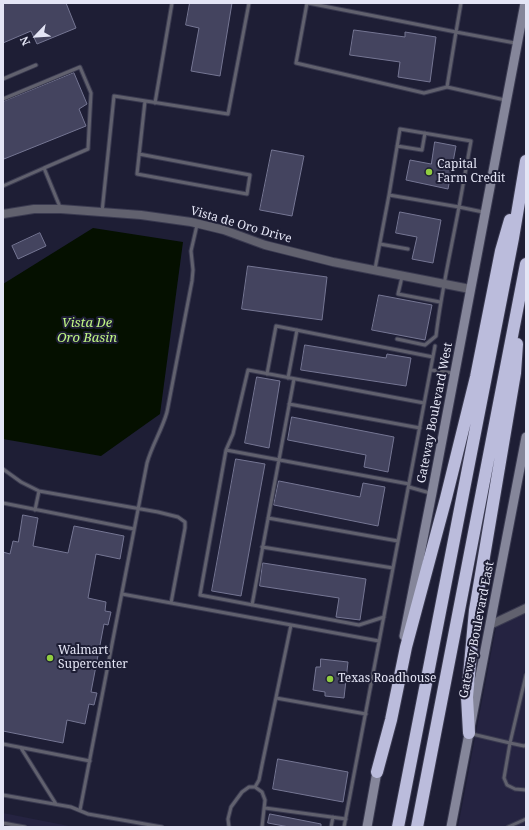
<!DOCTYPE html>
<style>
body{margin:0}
#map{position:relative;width:529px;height:830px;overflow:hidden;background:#1e1e35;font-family:"Noto Serif",serif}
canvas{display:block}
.frame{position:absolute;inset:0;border:4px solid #e4e5f5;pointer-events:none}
.north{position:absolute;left:16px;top:16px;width:40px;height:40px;-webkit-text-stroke:3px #1e1e35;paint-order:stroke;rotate:245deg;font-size:11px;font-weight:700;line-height:16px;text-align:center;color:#e4e5f5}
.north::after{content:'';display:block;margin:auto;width:14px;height:18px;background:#e4e5f5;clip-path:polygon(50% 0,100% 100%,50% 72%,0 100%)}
</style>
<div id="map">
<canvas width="529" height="830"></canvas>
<div class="frame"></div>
<div class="north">N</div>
</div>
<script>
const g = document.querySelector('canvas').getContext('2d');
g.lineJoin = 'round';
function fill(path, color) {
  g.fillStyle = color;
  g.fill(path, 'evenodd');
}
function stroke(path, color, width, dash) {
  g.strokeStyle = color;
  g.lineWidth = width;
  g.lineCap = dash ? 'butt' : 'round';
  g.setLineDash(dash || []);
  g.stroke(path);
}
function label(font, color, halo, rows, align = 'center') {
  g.font = font + ' "Noto Serif",serif';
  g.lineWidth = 4;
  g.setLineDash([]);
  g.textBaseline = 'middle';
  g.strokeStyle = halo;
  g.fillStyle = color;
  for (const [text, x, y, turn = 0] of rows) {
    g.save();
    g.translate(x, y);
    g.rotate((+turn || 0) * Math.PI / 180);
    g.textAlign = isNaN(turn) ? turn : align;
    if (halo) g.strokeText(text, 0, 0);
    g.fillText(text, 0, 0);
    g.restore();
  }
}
fill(new Path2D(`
 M526 612V827H458L496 627Z
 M3 813 74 827H3Z`), '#252341');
fill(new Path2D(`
 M93 228 183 242 160 414 101 456 3 439V284Z`), '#051000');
const building = new Path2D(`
 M3 3H66L76 28 37 44 31 31 3 43Z
 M190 3H232L220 76 191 71 199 28 186 25Z
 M354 30 405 37V32L436 37 430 82 398 77 400 62 350 55Z
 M74 73 87 104 79 109 86 126 4 159 3 155V102Z
 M435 142 456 146 448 189 406 180 410 160 431 164Z
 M272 150 304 156 292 216 260 210Z
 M400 212 441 220 433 263 412 259 417 237 396 233Z
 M40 233 46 246 18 259 12 246Z
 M248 266 327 277 322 320 242 309Z
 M379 295 432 305 425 340 372 330Z
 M305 345 386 358 387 354 411 358 406 386 301 370Z
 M257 377 280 381 269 448 245 443Z
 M292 417 394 437 388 472 364 467 366 455 288 440Z
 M236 459 265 464 241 596 212 591Z
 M279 481 360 497 363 483 385 487 378 526 274 505Z
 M23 515 38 518 33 546 68 553 74 526 124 536 120 559 96 554 88 598 106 602 105 611 111 612 108 625 104 624 91 692 97 693 94 705 89 704 85 724 67 720 63 743 3 731V552L10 554 13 541 18 542Z
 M263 563 366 579 360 620 336 617 339 598 260 586Z
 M321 659 348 662 344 698 325 696V692L313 690 316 667H320Z
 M278 759 348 772 343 802 273 789Z
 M270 814 321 824V827H289L268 823Z`);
fill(building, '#44445f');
stroke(building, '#757693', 1);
const service = new Path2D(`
 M307 3 296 63 424 93 447 87
 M308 3 456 32 461 3
 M3 79 36 65
 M3 99 80 67 91 93 88 149 44 168
 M505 100 447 87 456 32 515 43
 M155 103 172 3
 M397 146 422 150 425 133
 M139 154 250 175 247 194 137 174 145 101
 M3 186 44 168 60 207
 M389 195 400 129 471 141 459 207 483 212
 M102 212 114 96 228 114 249 3
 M380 244 408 249
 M375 269 389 195 459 207C451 250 441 293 436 336L425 345 397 339
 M402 277 398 294 440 302
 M431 370 453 373
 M267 374 276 326 433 357
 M288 378 297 330
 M289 404 420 428
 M226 450 409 484
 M3 469 21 482 39 491 158 512 178 517 185 522V528L171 603
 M409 487 430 493
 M3 503 134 529
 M35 510 39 491
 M268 518 398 541
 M262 547 393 568
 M122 594 379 641
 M252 605 294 379
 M384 617 359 625 200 595 226 450 233 434 248 370 424 403
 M276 698 366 714
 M472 734 510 743 526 675
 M3 744 90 761
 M526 745 524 746 510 743 504 778 507 785 515 789 526 790
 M21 748 56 804
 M255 787 259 780 262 765 291 625
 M3 795 71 807 88 814 162 827
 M265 808 346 819
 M80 810 147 463C152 445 162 430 167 412L192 281 193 270 191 251 197 225
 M3 823 25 827
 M229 827 228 819 231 807 242 792 249 787H255L262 792 265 800 262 827
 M331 827 333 817
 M344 827 435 346
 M508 827 526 819`);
const tertiary = new Path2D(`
 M3 214 34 209H61L141 215 191 222 224 230 265 245 333 262 470 289
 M490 625 526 608`);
const secondary = new Path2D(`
 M404 636 432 493 525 3
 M367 827 378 766
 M451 827 526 437`);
const motorway = new Path2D(`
 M469 733 467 697 475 610 515 373 517 344
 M377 772 391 720 406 647 446 498 476 377 501 251 510 220
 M398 827 513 238 526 161
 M417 827 526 264`);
stroke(service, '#3a3a50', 5);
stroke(tertiary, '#3a3a50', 10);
stroke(secondary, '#3a3a50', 11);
stroke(motorway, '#3a3a50', 14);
stroke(service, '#61616e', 3);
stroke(tertiary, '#61616e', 8);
stroke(secondary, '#85869a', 9);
stroke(motorway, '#bbbcdc', 12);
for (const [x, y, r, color] of [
 [429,172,4,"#91cd40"],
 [50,658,4,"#91cd40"],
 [330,679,4,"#91cd40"]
]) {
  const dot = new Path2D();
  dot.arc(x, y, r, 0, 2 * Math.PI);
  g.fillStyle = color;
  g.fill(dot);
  stroke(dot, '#1e1e35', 1.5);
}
label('12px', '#e4e5f5', '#1e1e35', [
 ["Capital",437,165],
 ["Farm Credit",437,179],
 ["Walmart",58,651],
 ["Supercenter",58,665],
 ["Texas Roadhouse",338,679]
], 'left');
label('12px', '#e4e5f5', '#1e1e35', [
 ["Vista de Oro Drive",241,225,16],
 ["Gateway Boulevard West",435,413,-79],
 ["Gateway Boulevard East",477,630,-79]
]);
label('italic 13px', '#c0f684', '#1e1e35', [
 ["Vista De",87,323],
 ["Oro Basin",87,338]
]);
</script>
